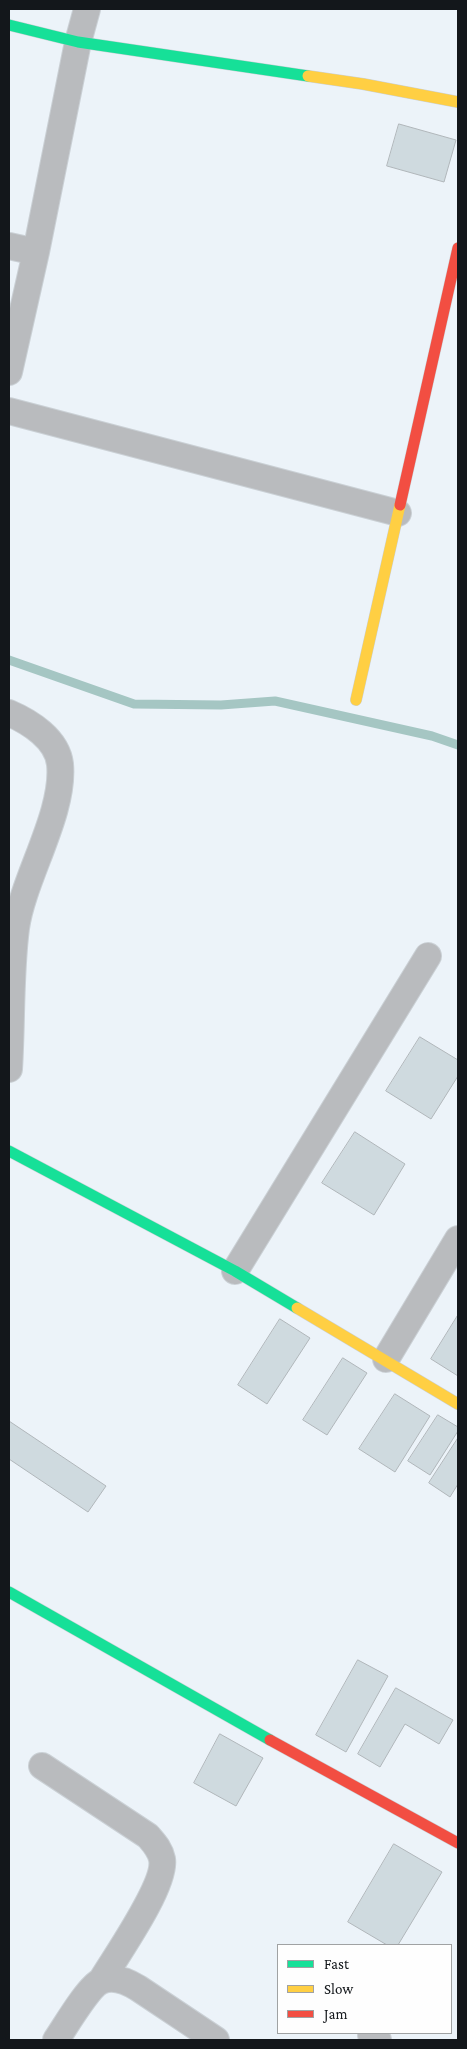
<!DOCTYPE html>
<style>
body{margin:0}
#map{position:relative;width:467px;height:2049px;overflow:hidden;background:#ecf3f9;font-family:"Crimson Pro",serif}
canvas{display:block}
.frame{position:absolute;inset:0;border:10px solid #13171b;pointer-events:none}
.legend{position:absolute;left:277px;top:1944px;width:175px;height:90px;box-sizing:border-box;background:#fefefe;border:1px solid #a0a2a3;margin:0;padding:6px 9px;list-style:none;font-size:15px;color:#13171b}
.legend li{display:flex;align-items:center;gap:10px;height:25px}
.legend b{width:25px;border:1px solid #a0a2a3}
</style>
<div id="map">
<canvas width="467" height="2049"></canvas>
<div class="frame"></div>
<ul class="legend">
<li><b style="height:6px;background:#16e098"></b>Fast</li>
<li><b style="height:6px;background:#ffcf43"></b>Slow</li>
<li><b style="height:6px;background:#f24e42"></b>Jam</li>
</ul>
</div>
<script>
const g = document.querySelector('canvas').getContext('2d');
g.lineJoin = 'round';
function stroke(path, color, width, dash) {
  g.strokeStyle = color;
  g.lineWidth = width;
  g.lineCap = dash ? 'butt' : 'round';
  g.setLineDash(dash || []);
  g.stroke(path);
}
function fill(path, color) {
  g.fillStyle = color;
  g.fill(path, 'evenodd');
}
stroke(new Path2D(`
 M9 660 134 704 221 705 275 701 432 736 458 745`), '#a5c6c3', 9);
const building = new Path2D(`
 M399 124 456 140 444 182 387 166Z
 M420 1037 458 1060V1076L431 1119 386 1091Z
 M355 1132 405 1164 374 1215 322 1183Z
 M458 1315V1376L431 1359Z
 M280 1319 310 1338 267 1404 238 1385Z
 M343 1358 367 1373 327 1435 303 1420Z
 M395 1394 430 1416 395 1472 359 1449Z
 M438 1415 458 1427V1431L430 1475 408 1461Z
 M9 1421 106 1486 88 1512 9 1459Z
 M458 1438V1484L450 1497 429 1483Z
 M358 1660 388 1676 346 1752 316 1735Z
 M396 1688 453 1720 439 1744 405 1724 380 1767 358 1754Z
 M220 1734 263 1758 236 1806 194 1783Z
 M394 1844 442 1872 398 1945H387L348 1922Z`);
fill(building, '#cfdadf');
stroke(building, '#b0b6ba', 1);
const street = new Path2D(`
 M9 246 36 252
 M9 372 36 252 78 42 87 9
 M9 411 398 513
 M9 713C30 722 57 739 60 764 65 813 23 878 16 928 10 974 12 1023 9 1069
 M235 1271 428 956
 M386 1359 458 1239
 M42 1766 148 1836C154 1843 160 1849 162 1859 167 1884 116 1956 101 1981
 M371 2035 378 2040
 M56 2040C65 2027 88 1987 101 1981 114 1975 128 1982 138 1988L216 2040`);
const fast = new Path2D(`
 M9 25 78 42 308 76
 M9 1151 235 1271 297 1308
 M9 1592 270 1740`);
const slow = new Path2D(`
 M308 76 363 84 458 102
 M356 700 400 505
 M297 1308 458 1404`);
const jam = new Path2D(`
 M400 505 458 248
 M270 1740 458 1843`);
stroke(street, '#cad0d5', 28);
stroke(fast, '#cad0d5', 12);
stroke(slow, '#cad0d5', 12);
stroke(jam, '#cad0d5', 12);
stroke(street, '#b9bbbe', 26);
stroke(fast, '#16e098', 11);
stroke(slow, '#ffcf43', 11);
stroke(jam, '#f24e42', 11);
</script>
